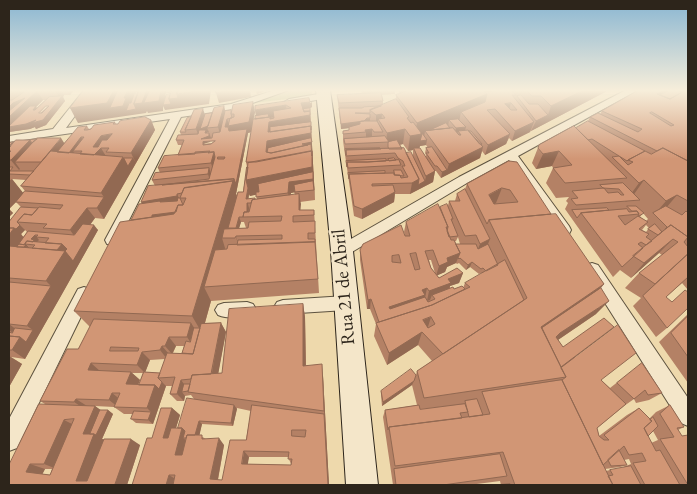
<!DOCTYPE html>
<style>
body{margin:0}
#map{position:relative;width:697px;height:494px;overflow:hidden;background:#eed9ac;font-family:"EB Garamond",serif}
canvas{display:block}
.frame{position:absolute;inset:0;border:10px solid #2d251b;pointer-events:none}
</style>
<div id="map">
<canvas width="697" height="494"></canvas>
<div class="frame"></div>
</div>
<script>
const g = document.querySelector('canvas').getContext('2d');
g.lineJoin = 'round';
function fill(path, color) {
  g.fillStyle = color;
  g.fill(path, 'evenodd');
}
function stroke(path, color, width, dash) {
  g.strokeStyle = color;
  g.lineWidth = width;
  g.lineCap = dash ? 'butt' : 'round';
  g.setLineDash(dash || []);
  g.stroke(path);
}
function label(font, color, halo, rows, align = 'center') {
  g.font = font + ' "EB Garamond",serif';
  g.lineWidth = 5;
  g.setLineDash([]);
  g.textBaseline = 'middle';
  g.strokeStyle = halo;
  g.fillStyle = color;
  for (const [text, x, y, turn = 0] of rows) {
    g.save();
    g.translate(x, y);
    g.rotate((+turn || 0) * Math.PI / 180);
    g.textAlign = isNaN(turn) ? turn : align;
    if (halo) g.strokeText(text, 0, 0);
    g.fillText(text, 0, 0);
    g.restore();
  }
}
fill(new Path2D(`
 M289 90H312V96L254 103Z`), '#babf88');
const street = new Path2D(`
 M84 90H94L66 128 231 104 275 90H289L236 109 181 117 119 240 117 244 112 245 107 244 105 240 170 119 9 142V136L53 129Z
 M626 90H638L518 156 569 226 571 230 569 234 564 235 559 234 509 160 467 183 347 255 342 257 337 255 334 251 337 247 459 177Z
 M324 93 327 94V98L289 105 284 102 289 99Z
 M592 263 598 265 688 398V426L681 423 586 273 584 269 586 265Z
 M84 287 90 289 92 294 17 448 9 451V419L78 289Z
 M346 296 352 298 354 303 352 308 346 310 283 314 277 312 274 307 277 302 283 300Z
 M247 302 253 304 256 309 253 314C243 318 228 319 218 315L215 310 218 305 224 303Z`);
const secondary = new Path2D(`
 M316 90H330L353 251 378 485H346L331 251Z`);
stroke(street, '#5d523f', 2);
stroke(secondary, '#2d251b', 2);
fill(street, '#f4e6c9');
fill(secondary, '#f4e6c9');
fill(new Path2D(`
 M9 90H74L70 95H64L63 97 65 101 46 125 36 129 35 127 30 129 9 132ZM43 100H45L37 108 36 107ZM46 106H48L40 113H39Z
 M361 90H395V94L382 95 383 101V105L396 99V95L400 94 398 90H609L531 131V130L530 132 512 141 509 138 506 144 485 155 482 151 480 158 441 178 436 171H435L433 182 410 194H395L394 202 362 219 354 216 343 141V131L349 130V128L341 129 337 95 362 94ZM403 144 408 151 413 150V156L406 153 400 145ZM426 145 428 148H426L425 153 426 155V157L419 148 420 146Z
 M639 90H688V290L682 283 666 297 667 328 656 337 633 306 641 298 625 288 639 273 662 255 659 253 631 278 620 270 613 277 565 209 568 203 566 201 569 197 556 198 546 183 553 168 552 166 536 169 532 163 539 145 576 128 588 121 590 117 600 114 602 111ZM643 213 648 219 646 221 640 217ZM646 225 649 228 646 232 642 230Z
 M309 101 312 107 310 108 315 200 300 202V210H314L316 243 319 293 211 301 205 323H221L226 332 218 373H222L303 304 305 317 306 365 323 376 329 485H132L152 438 172 408 180 415 176 428H178L194 399 191 395 185 396 184 401H177L170 394 172 386H166L153 424 136 423 131 419 133 414H124L114 407 95 406 100 410H108L113 414 102 439 140 445 127 485H9L45 404 40 401 78 349 90 327 74 311 142 204 155 186 152 180 160 173 158 168 178 155 182 145H178L176 140 181 135 180 132 205 114 212 113 224 106 225 111 255 112 253 119H255L256 116 255 110ZM251 132 246 162 247 167 243 192 237 195 236 194 248 133ZM210 141H214L212 143 203 144ZM294 192 295 195H290L291 193ZM249 194 250 196 256 194 257 199H248ZM241 222H244L246 228H239ZM176 346H184L182 353H173ZM165 359 160 373 145 372 150 360ZM132 373H143L139 385H138L140 380ZM237 408 251 411 246 440 222 480H218L224 445 206 439 199 435 202 424 233 426ZM249 457H288L291 464V465L247 464ZM45 469H52L50 475 42 474Z
 M151 120 155 130 104 219 95 218 90 225 98 230 25 359 11 357 22 364 9 387V222L21 207 16 202 9 209 13 213 9 217V143H64L87 126 89 129 115 122 116 124ZM12 179 26 180 21 186 25 191 23 193ZM25 230 27 232 23 237 21 234Z
 M509 161 551 214 604 284 601 288 596 314 558 340 563 347 610 388 642 363 662 393 649 400 636 403 634 399 624 406 597 428 599 436 627 415 639 408 649 419 656 412 670 405 684 427 678 430 688 485H495H501L500 481 469 485H393L383 417 385 410 417 405 412 385 382 406 381 395V391L416 375 417 371 432 361 418 345 387 365 374 336 376 324 370 309H367L360 260V250L405 236 404 232 406 222 440 207 448 206 449 201H455L457 194 465 189 467 184ZM458 237 460 244H456L455 241H456ZM429 260H431L435 273 431 268ZM456 263 457 264 459 263 466 270 470 267 479 274 481 273 482 274 465 283 463 288 454 289 450 288V286L459 283 463 273 439 278 437 275 445 272 447 267ZM653 431 658 440 651 443 648 436ZM629 459 631 464 621 468 610 470 606 471 605 469 620 467 627 465 624 460Z
 M688 314V383L659 342Z`), '#b48165');
fill(new Path2D(`
 M55 90H61L64 95 63 97 65 101 46 125 36 129 35 127 30 129 9 132V101L37 91 43 100 36 107 40 111 26 124 60 99Z
 M68 90H74L70 95Z
 M114 90H120L124 98 125 90H165L166 92 164 105 169 99 177 94 205 90H211L209 104 165 110 163 106V111L148 113 147 111 146 113 78 123 70 108ZM136 92H146L134 104 130 105Z
 M232 90H250L251 97 219 103 216 93Z
 M256 90H269L257 94Z
 M476 90H511L461 112 459 122 449 120 448 127 429 135 425 131 424 137 427 140 426 145 420 146 419 149 414 148 413 150 408 151 410 136 415 135 417 123Z
 M584 90H609L531 131 536 121 548 115 551 106Z
 M665 90H672L666 98 657 94Z
 M253 102 255 112 251 132 248 133 236 194 238 200 229 234 222 238 225 248 215 286 204 287 211 301 202 333 192 316 231 188V136L228 126 227 132 225 127 227 119 229 124Z
 M310 102V103L312 102V107L310 108 315 200 314 189 291 193 290 203 288 193V188L250 196 249 194 248 204 249 208 248 217H247V204L246 199 248 188 246 180H249L251 173 265 170 264 163 281 160 282 170 266 173V175L252 178V179L312 167V166L283 172 281 162 312 156V154L284 159 283 154 312 149V147L302 149V145L269 151V154H267L268 162 266 152 267 141 270 140 268 132 269 127 255 129 254 124 269 122H268L267 118 257 120 255 110 286 105 287 115 274 117 273 113 274 117 270 118 271 122 303 116 302 109V113L301 109 291 110V108L287 106ZM311 125V130L285 134 284 130Z
 M511 103 508 113 505 104Z
 M224 106 226 116 221 137 218 127Z
 M203 109 209 126 207 128 209 132H207V135L209 133 211 138 210 142 203 144 200 139 196 129Z
 M382 114 381 124 378 119V129L376 122V115Z
 M370 118V123L360 122 359 127 341 129V124Z
 M151 120 155 130 136 163 131 153Z
 M534 122 530 132 512 141 515 131Z
 M466 127 463 137 458 131 456 138 453 139 456 128Z
 M372 129V139L366 140V132L365 130Z
 M405 129 403 144 388 147 389 142H386L387 133Z
 M112 134 101 148 107 158 95 169 93 147 101 136Z
 M510 134 506 144 485 155 488 145Z
 M81 137 87 147 82 151H73L78 160 65 157Z
 M61 138 68 149 42 162Z
 M30 140 33 145 15 162 20 169 19 170 9 158Z
 M482 144 481 148 483 147 480 158 441 178 442 172 447 170 449 164 475 145Z
 M559 151 552 166 536 169 543 154Z
 M214 152 217 162 214 173 211 163Z
 M123 157 128 166 133 158 136 163 104 219 97 208 104 197 101 193Z
 M209 168 213 179 211 184 208 174Z
 M435 171 433 182 410 194 412 183 419 179 425 181 426 176Z
 M12 179 24 194 9 209 13 213 9 217V181Z
 M644 180 630 200 625 202 639 183Z
 M502 188 496 203 484 210 489 195Z
 M395 192 394 202 362 219V209Z
 M177 194 182 204 147 212 141 202Z
 M299 194 301 204 300 215 299 210Z
 M677 195 661 214 654 215 666 201Z
 M87 208 95 218 78 241 70 230Z
 M176 212 189 217 151 220 152 215Z
 M239 217 241 222 237 235 236 236 239 246V248L235 233Z
 M20 225 25 230 21 234 28 243 25 244 29 249 9 252V235L14 228Z
 M94 225 98 230 61 296 46 281 54 254 62 244Z
 M35 235 39 240 37 242 38 247 31 239Z
 M490 239 486 249 476 254 480 244Z
 M673 239 659 253 631 278 644 263Z
 M460 253 456 263 447 267 445 272 436 276 439 266 447 258Z
 M472 262 470 267 466 270 468 265Z
 M463 273 459 283 450 286 448 293 432 295 430 300 427 301 429 291 448 279Z
 M604 284 588 302 541 335V327Z
 M51 286 61 296 25 359 12 350 20 337 33 330 27 326Z
 M427 288 425 298 387 317 389 307 422 290Z
 M371 299 370 309H367L368 300Z
 M609 301 596 314 549 346 560 333Z
 M303 304 305 317 306 377 303 366Z
 M431 317 427 330 422 332 418 345 387 365 389 353 381 326Z
 M191 323 197 332 193 346 187 337Z
 M221 323 226 332 216 386 211 378Z
 M9 324 21 333 18 337 9 330Z
 M169 337 176 346 172 354 165 346Z
 M162 346 169 354 167 359 160 350Z
 M142 352 150 360 145 373 137 365Z
 M9 356 22 364 9 387Z
 M91 363 101 372 88 370Z
 M322 364 323 376 329 485H328L324 411Z
 M131 372 140 380 135 392 126 384Z
 M181 380 187 388 182 392 185 396 184 401 177 394Z
 M414 381 412 385 382 406 383 402Z
 M162 382 166 386 153 424 148 420 151 412 147 408 155 385Z
 M112 393 121 400 118 407 109 400Z
 M76 399 87 406 85 409 74 402Z
 M234 405 237 409 233 426 231 423Z
 M95 406 105 413 108 410 113 414 102 439 105 440 88 485 76 481 83 434Z
 M172 408 180 415 171 444 163 438Z
 M64 420 76 426 57 469 44 464Z
 M199 421 202 424 198 442 194 439Z
 M182 428 189 435 183 438 187 441 182 460 175 455Z
 M219 438 224 445 217 484 210 479Z
 M131 439 140 445 127 485H118L115 484Z
 M244 451 249 457 247 469 242 464Z
 M30 464 45 469 41 477 26 472Z
 M169 475 177 480 176 485H166Z`), '#926952');
const building = new Path2D(`
 M9 90H51L37 91 9 117V111L25 98 13 103 9 107V100H12L24 92H19L21 90 9 91Z
 M84 90H114L107 103 70 108Z
 M118 90H128L124 98H126L123 106 110 108Z
 M139 90H147L142 103 134 104Z
 M150 90H161L159 101 144 103Z
 M167 90H172L171 92 166 93Z
 M172 90H178L177 94 178 98 169 99Z
 M178 90H205L177 94Z
 M216 90H232L216 93Z
 M409 90H483L487 94 417 123 396 95Z
 M504 90H511L516 95H512L534 122 515 131 495 109 487 110 510 134 488 145 461 112 485 102 487 94 485 92ZM511 103 517 110H511L505 104Z
 M527 90H584L551 106 541 96H532Z
 M639 90H665L657 94 670 99 686 90H688V161L663 148 657 151 590 117 598 113 638 132 642 129 602 111ZM652 112 674 125 671 126 650 113Z
 M670 90H676L682 92 670 99 660 95Z
 M138 93 134 104 136 109 126 111 129 103H131L134 94Z
 M381 93 383 101 339 103 337 95Z
 M170 94 169 99 171 104 163 105 166 95Z
 M521 95 529 104H538L548 115 536 121 517 96Z
 M62 96 43 120 32 123 36 120 26 124 9 127V126L30 106H36L33 110H35L49 97ZM46 106H49L42 113H39Z
 M309 98 310 102 301 103 304 112 310 111V115L269 122 268 132 311 126V133L267 141 266 152 271 153 311 144 312 156V151L256 162H246L253 119 270 117V119L274 118 273 111 291 108 286 105 255 110V106Z
 M396 99 409 117 407 118 411 123 413 122 422 134 410 136 405 129 387 133 378 119 385 118 382 114 376 115 370 110Z
 M253 102 249 122 228 126 230 118 234 117V114H231L233 105Z
 M224 106 218 127 207 128 214 108Z
 M381 106 370 110V113H355L370 114V118H367L364 121 341 124 339 108H362L364 107Z
 M310 108V111H304L303 109Z
 M203 109 196 129 185 130 194 110Z
 M231 110V114L232 118 227 119 225 127H228L229 131 247 129 236 184 234 179 162 185 209 179 215 157 214 152 208 153 210 151 195 152V154L178 155 184 140H176L178 135 198 134 199 130H206L205 133H209V136L201 139 212 138 213 133 220 132 225 111ZM215 141 211 144 203 145V142ZM218 157H225L224 159H218Z
 M212 113 208 126 200 129 205 114Z
 M268 114 269 117 255 119V116Z
 M145 117 151 120 131 153 106 152 109 148H101L94 155 80 154 82 151H73L84 137H81L69 153 57 152 78 127 87 126 84 130H87L91 129 94 125 115 122 113 124H118L120 121ZM112 134 107 140H102L98 147H93L101 136Z
 M191 117 185 130 186 132H180L187 118Z
 M458 119 466 127 456 128 449 120Z
 M362 121H377L383 132H374L372 129 365 130 366 132 343 134V131L349 130V127L360 124V122Z
 M588 121 645 151 628 160 627 161 592 139 588 140 576 128Z
 M311 122V130V126L270 132V127Z
 M446 123 450 128 430 130Z
 M574 126 627 178 565 183 553 168 572 165 559 151 543 154 538 148 539 145Z
 M453 128 459 135H461L458 131 468 130 483 147 449 164 425 131Z
 M469 131H471L482 144H480Z
 M422 133 427 140 420 141 422 134H421Z
 M385 136 389 142 345 144 344 139Z
 M37 138H61L41 162H15Z
 M311 138 312 142 302 144 308 145 271 153 267 152 268 148Z
 M37 139 32 143 30 140Z
 M16 140H30L11 160H9V153L11 151H9V148Z
 M397 140 402 149H389L388 147V142Z
 M13 142 9 146H11L9 148V143Z
 M432 147 447 170 442 172 437 166H435L426 153H429L426 148Z
 M380 148 381 149 346 150V155L345 149Z
 M404 148 419 179 412 183 372 184V186L393 185 395 192 362 209 354 206 349 174 394 173V175H400L401 178 408 177 402 166H405L403 161 398 158 395 153 346 156V150Z
 M414 148H420L435 171 426 176Z
 M663 148 688 161V201L677 195 666 201 644 180 639 183 612 157 619 156 628 165 633 162 628 160 645 151 651 154Z
 M51 151 123 157 101 193 21 186Z
 M312 151V167L246 180 248 163Z
 M214 152 211 163 158 168 164 156Z
 M411 152 425 181 418 185 419 179 406 153Z
 M124 158H133L128 166Z
 M394 158 396 160 389 161 388 159Z
 M386 159V161L367 162H347V167L346 161Z
 M399 160 401 165 348 168 347 162H367Z
 M509 161 517 162 551 214 489 220 487 224 467 184ZM502 188 510 190 518 202 494 204 489 195Z
 M9 167H13L10 171H34L30 175 9 174Z
 M247 167H248L246 180 248 188 246 199 255 198V199L252 200 251 203H247V212H244L243 217H239L236 228H228L238 192H243Z
 M209 168 208 174 152 180 155 173Z
 M394 170H401L404 176 395 175Z
 M385 171V173L349 174V179L348 173Z
 M313 172V179L289 182 288 193 256 197V192H259L258 184Z
 M234 179 233 183V181L184 188 182 193 177 194V196L141 202 148 186Z
 M233 181 192 316 74 311 120 222 174 214 178 205H183L186 198H180L184 188Z
 M313 181 314 190 295 192 294 185Z
 M623 183 640 200 576 205 571 199 578 198 572 191 604 188 608 193 618 192 621 195H624L619 189 603 188 600 185Z
 M465 189 490 239 480 244 476 235 465 236 449 201H460L457 194Z
 M25 191 104 197 97 208H87L70 230 43 228 47 224 17 222 24 214 32 215 39 207 60 209 63 205 16 202Z
 M299 194V210H314V215L293 216V222L315 221V233H308V239H315V242L237 245 238 240 282 239V235L236 236 235 238H222L224 229 248 228 249 222 281 221 282 216 243 217 244 212H249L252 200Z
 M178 198H180L183 205H178L176 212 152 215V217L131 220 139 204 160 201V202L177 201Z
 M438 204 448 227H446L451 240H454L460 253 447 258 448 262 439 266 433 250 425 251 431 268 439 278 457 268 463 273 448 279 451 283 429 291 427 288 422 290 425 295 389 307 390 309 425 297 428 302 435 299 432 295 453 287 454 289 462 286 465 289 432 305 379 322 371 299 368 300 360 250 363 244 401 225 405 236H410L406 222ZM416 253 420 269 415 270 410 254ZM399 255 401 263 392 262V256Z
 M447 204 453 219H451L458 236 449 237 447 231 448 227 440 207Z
 M627 206H636L644 213 639 216H638L639 214 637 211H632Z
 M666 206 682 215 686 211 688 213V237L671 225 665 229 667 227 653 213Z
 M21 207 38 208 32 215 24 214 17 222 20 225 16 229 14 228H9V222Z
 M607 208 609 210 581 213 577 218 572 210Z
 M627 209 629 212 637 211 639 214 618 216 625 225 638 216 648 222 639 229 649 234 646 237 652 241 646 245 641 242 638 244 643 248 622 267 581 213Z
 M556 214 604 284 541 327 566 377 424 398 417 371 527 298 489 220Z
 M83 224 94 225 73 261 65 251 67 249 62 244 45 243 49 238 36 237 38 235H35L31 239 34 240 33 242 27 241 25 244 29 248 26 245 19 244 18 245 28 231 74 235Z
 M655 224 662 232 658 235 648 229Z
 M671 225 688 237 684 242 688 247V254L655 284 639 273 678 242 673 239 644 263 633 256Z
 M9 228H14L9 235Z
 M27 241 62 244 57 250 32 248 35 245 25 244Z
 M315 242 318 279 204 287 215 250 227 249 228 245Z
 M19 244 26 245 24 247H17Z
 M456 244H476L478 249 488 244 498 265 486 271 483 268 481 269 472 262 468 265 460 258 459 259 458 258 460 253Z
 M9 246 65 251 46 281 9 278Z
 M687 255 688 256V277L666 297 672 302 685 290 688 292V308L667 328 643 296Z
 M505 260 524 300 443 354 422 332 389 353 376 323 432 305 470 287 465 283ZM431 317 435 324 428 328 423 320Z
 M9 282 51 286 27 326 9 324Z
 M601 288 609 301 560 333 556 337 563 347 604 318 614 327 561 367 542 328Z
 M303 304V366L322 364 324 411 188 392 192 375 222 373 229 309Z
 M688 316V357L671 333Z
 M94 319 191 323 187 337H169L165 346H162L160 350 142 352 137 365 91 363 88 370 131 372 126 384 155 385 147 408 114 407 120 393H112L109 400 76 399 74 402 40 401 67 349H78ZM111 347 139 348 138 351H110Z
 M221 323 211 374 192 375 191 379 181 380 177 394H170L175 377 158 378 167 353 193 354 201 324Z
 M618 325 636 353 601 380 626 404 597 428 599 436 604 440H609L604 435 639 408 652 421 644 428 656 451 660 450 680 485H645L633 463 646 461 642 453 629 455 624 446 603 465 562 380 566 377 561 368Z
 M15 328 33 330 26 342 20 337 9 336V332L12 333Z
 M194 328H200L193 354 182 353 186 341 190 342Z
 M9 336 20 337 12 350H9Z
 M642 363 662 393 648 395 645 390 634 399 617 383Z
 M411 369 416 375 414 381 383 402 381 391Z
 M144 372 160 373 158 378 162 382 159 389 155 385H139Z
 M562 380 613 485H515L503 452 395 466 389 427 490 414 482 392Z
 M184 384H190L188 391 182 392Z
 M187 398 234 405 231 423 199 421 195 435H187L186 438H183L185 431 182 428H178Z
 M477 399 483 415 469 417 465 401Z
 M39 404 95 406 83 434H94L76 481H87L104 439H131L115 484H120V485H9V465ZM74 419 50 475 26 472 30 464H44L64 420Z
 M465 404 468 412 460 413 462 418 389 427 388 430 385 410 419 405 420 409Z
 M252 405 324 414 328 485H173L175 475H169L166 485H132L147 438H152L161 408H172L163 438H168L171 428H182L175 455H182L187 435H202V439L219 438 210 479 222 480 230 440H246ZM292 430H306L305 437 292 436ZM244 451 289 452 288 459H292L291 465 242 464Z
 M670 405 684 427 677 428 682 436 688 435V485L660 439 674 437 660 414Z
 M100 410H108L96 435 94 434H90Z
 M134 411 151 412 148 420 131 419Z
 M653 417 658 426 648 436 644 428 652 421 650 420Z
 M619 450 627 465 611 466 608 460Z
 M500 454 507 476 443 485H396L394 469Z
 M631 466 641 485H613L608 476 613 475 610 470Z
 M510 484V485H495Z`);
fill(building, '#d19675');
stroke(building, '#926952', 1);
const sky = g.createLinearGradient(0, 0, 0, 159);
sky.addColorStop(0, '#89b6d2');
sky.addColorStop(0.57, '#f7eeda');
sky.addColorStop(1, '#f7eeda00');
g.fillStyle = sky;
g.fillRect(0, 0, 697, 159);
label('19px', '#2d251b', '#f4e6c9', [
 ["Rua 21 de Abril",344,287,-95]
]);
</script>
